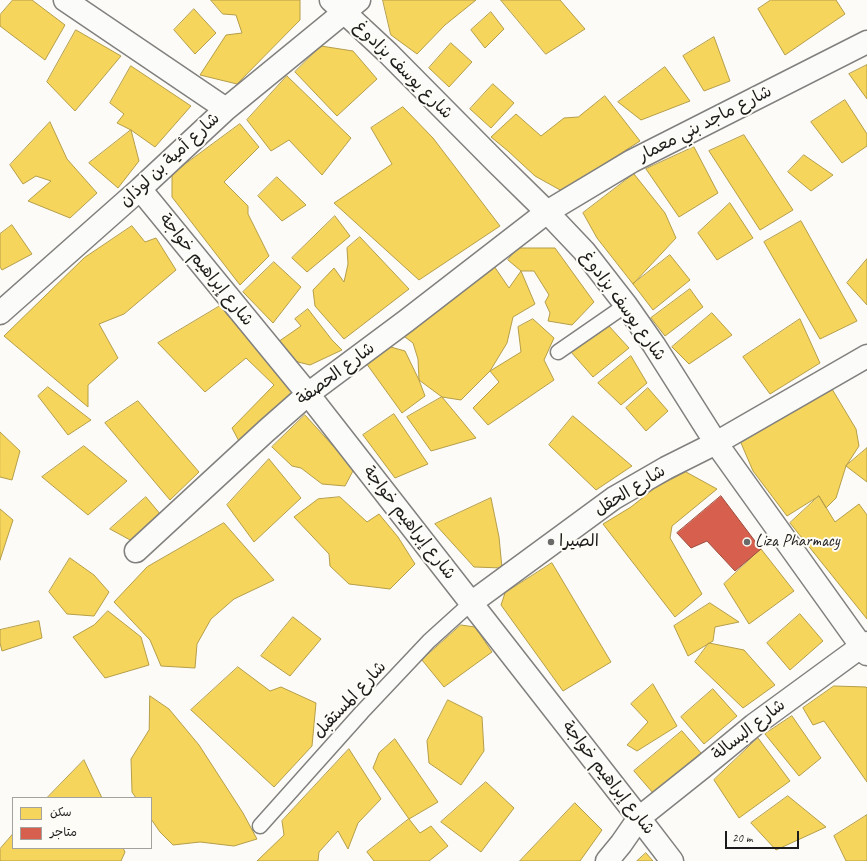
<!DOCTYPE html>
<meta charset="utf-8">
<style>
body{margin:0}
#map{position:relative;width:867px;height:861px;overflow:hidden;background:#fcfbf8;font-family:Caveat,"Playpen Sans Arabic",sans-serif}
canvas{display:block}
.legend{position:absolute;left:12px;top:797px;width:140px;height:52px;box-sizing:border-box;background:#fdfcf7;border:1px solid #a3a29f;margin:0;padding:5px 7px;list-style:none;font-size:12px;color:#1c1c1c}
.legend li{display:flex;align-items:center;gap:8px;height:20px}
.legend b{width:20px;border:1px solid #a3a29f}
.scale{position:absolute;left:725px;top:831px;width:74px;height:18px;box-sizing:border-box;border:2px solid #1c1c1c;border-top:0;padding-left:5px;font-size:12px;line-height:14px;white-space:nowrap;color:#1c1c1c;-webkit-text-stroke:3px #fdfcf7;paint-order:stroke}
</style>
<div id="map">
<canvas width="867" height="861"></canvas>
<ul class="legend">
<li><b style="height:11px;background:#f6d55c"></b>سكن</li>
<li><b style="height:11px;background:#d6604d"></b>متاجر</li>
</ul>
<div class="scale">20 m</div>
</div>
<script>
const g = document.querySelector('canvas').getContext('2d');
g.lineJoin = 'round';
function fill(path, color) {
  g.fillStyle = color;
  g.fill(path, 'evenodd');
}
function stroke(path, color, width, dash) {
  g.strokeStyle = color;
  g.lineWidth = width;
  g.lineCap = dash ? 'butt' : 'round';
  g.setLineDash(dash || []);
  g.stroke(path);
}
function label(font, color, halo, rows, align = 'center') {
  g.font = font + ' Caveat,"Playpen Sans Arabic",sans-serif';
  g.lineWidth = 4;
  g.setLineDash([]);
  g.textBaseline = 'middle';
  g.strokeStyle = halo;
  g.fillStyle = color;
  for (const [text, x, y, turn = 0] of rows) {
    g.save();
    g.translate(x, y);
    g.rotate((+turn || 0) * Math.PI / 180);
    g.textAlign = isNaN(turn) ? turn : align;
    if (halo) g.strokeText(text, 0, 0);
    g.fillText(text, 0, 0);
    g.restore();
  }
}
const homes = new Path2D(`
 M13 0H32L65 25 45 60 0 26V15Z
 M211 0H300V20L237 84 200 75 226 35 242 33 236 15 223 14Z
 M383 0H476L445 25 417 54 391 35Z
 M501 0H560L585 29 546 54Z
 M771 0H836L845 14 785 55 758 9Z
 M194 9 216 33 195 54 174 30Z
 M491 12 504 29 485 48 471 30Z
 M76 30 121 56 75 111 47 82Z
 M714 37 730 81 704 91 683 56Z
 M451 43 472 62 449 87 429 68Z
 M321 46 353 51 377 79 337 116 295 72Z
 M867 65V99L849 74Z
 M131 66 191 106 155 147 131 130 117 123 124 114 110 103Z
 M665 67 690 101 641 120 618 102Z
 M287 76 351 138 322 175 289 140 271 151 247 120Z
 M493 84 514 103 491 128 470 109Z
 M605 96 640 141 562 191 535 176 508 151 491 137 516 114 541 136 564 118 578 117Z
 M845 100 867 134V146L842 163 811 122Z
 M403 107 433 138 500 226 419 280 334 203 392 164 371 128Z
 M50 122 67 159 97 193 70 218 28 201 51 181 36 176 23 184 10 165Z
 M240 124 259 147 224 182 248 206V214L269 256 240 285 172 197V174Z
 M131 130 139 161 118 188 89 163Z
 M744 135 793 210 760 230 709 151Z
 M694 147 718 193 679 217 646 169Z
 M804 155 833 175 811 191 788 172Z
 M634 174 665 213 676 238 633 284 597 238 583 213Z
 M277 177 306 205 282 221 258 196Z
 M730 203 753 238 717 260 698 233Z
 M335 216 350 236 307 272 292 258Z
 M801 221 857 321 820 339 764 242Z
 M12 225 32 254 2 270 0 267V234Z
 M132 226 145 242 156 238 176 270 124 314 99 324 118 358 88 385V407L4 336 84 258Z
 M360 237 409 289 344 339 315 306 313 290 334 268 344 282 348 264 347 248Z
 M518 248H555L594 302 572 325 548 321 550 313 545 302 549 295 534 271H521L508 260Z
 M670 255 690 280 653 310 633 284Z
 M867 259V305L847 283Z
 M274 262 301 287 273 323 243 292Z
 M494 266 509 288 521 271 535 304 513 317 507 343 490 371 461 400 442 397 419 380 418 359 413 343 401 334Z
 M690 289 703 307 665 336 651 318Z
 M220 306 293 392 241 445 232 428 274 385 246 358 205 392 158 343Z
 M308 309 332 340 342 350 310 365 294 361 278 342 301 326 295 319Z
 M712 313 732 335 689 364 672 347Z
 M533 319 554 338 544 360 554 380 488 425 473 408 499 382 490 371 521 352 518 327Z
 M800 319 820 363 770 394 743 357Z
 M608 325 629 348 593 377 571 352Z
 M387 346 405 351 419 380 425 396 402 413 366 363Z
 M631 356 647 383 621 405 598 383Z
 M48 387 91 420 68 435 38 396Z
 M648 388 668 411 646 431 626 408Z
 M832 389 856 429 859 446 846 466 836 498 826 508 819 496 787 516 753 471 741 443Z
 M442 397 476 438 431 451 407 417Z
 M138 401 199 472 170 500 105 423Z
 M394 414 428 464 395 478 363 435Z
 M305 415 354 469 345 486 322 484 301 468 292 466 272 447Z
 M573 416 632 466 596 490 549 445Z
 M0 432 20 451 12 480 0 477Z
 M84 446 127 481 88 515 42 477Z
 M867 448V482L846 466Z
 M269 459 301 498 254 542 227 505Z
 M686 472 717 489 672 526 670 538 702 594 675 617 603 524 631 507 655 488Z
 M819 496 835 522 859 504 867 515V619L790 523Z
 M146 497 161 515 132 541 110 529Z
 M340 497 367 522 379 514 398 537 415 564 390 589 349 584 330 566 329 554 294 517 318 499Z
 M491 498 499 537 502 568 474 567 435 524Z
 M0 509 13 520 0 560Z
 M224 523 274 580 234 599 211 619 197 644 195 668 161 666 150 640 114 602 147 567Z
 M761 549 794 591 749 624 724 584Z
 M70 558 94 575 109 592 94 616 67 614 49 592Z
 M552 563 611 662 563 691 501 605 505 593Z
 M710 603 739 622 715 627 713 641 688 656 674 626Z
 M108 611 141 637 149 665 105 678 73 637 94 625Z
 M800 614 823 641 790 670 767 643Z
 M293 617 321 639 290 676 261 656Z
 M39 621 42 638 2 651 0 643V630Z
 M461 625 475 627 492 652 444 687 422 660Z
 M709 643 744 650 775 685 743 708 695 662Z
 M238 667 270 691 281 687 316 703 312 746 274 787 191 710Z
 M653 684 677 726 637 751 627 745 648 722 631 704Z
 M834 686 866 687 867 688V782L824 721 813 725 803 708Z
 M713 689 737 716 704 744 681 717Z
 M150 696 169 709 199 745 243 813 257 839 234 846 200 842 173 845 160 832 151 819V798H136L132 792 131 759 149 730Z
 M448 700 482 717 484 751 461 785 429 763 427 741Z
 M792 716 821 758 799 776 765 734Z
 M682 731 701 753 653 793 634 771Z
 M758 738 790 781 739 818 714 780Z
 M395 739 438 802 409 819 373 768 379 753Z
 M349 749 381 799 358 823 348 849 338 831 319 852 318 861H257L284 835 282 821Z
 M84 760 102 798H47Z
 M486 782 514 808 481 852 441 822Z
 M788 796 826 827 776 850 751 823Z
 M575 803 602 830 580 861H520Z
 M867 815V861H846L834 836Z
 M409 819 420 833 431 826 448 846 429 861H374L367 852Z
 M13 834V848H123L125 852 121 861H0V849Z
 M646 853 653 861H637Z`);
fill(homes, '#f6d55c');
stroke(homes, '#b59e49', 1);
const shops = new Path2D(`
 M721 496 761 549 735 571 707 541 691 548 677 533Z`);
fill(shops, '#d6604d');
stroke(shops, '#9e4c3e', 1);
const lane = new Path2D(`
 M558 352 626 305
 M260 826 362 712 429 641 471 603`);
const street = new Path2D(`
 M65 0 226 109
 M140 189 308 394 639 818 672 861
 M0 313 140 189 226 109 359 0
 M136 551 266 431 308 394 406 321 547 212 632 161 867 42
 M471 603 614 498 666 468 716 443 867 356
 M607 861 621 844 639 818 703 767 754 725 862 646 867 643`);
const secondary = new Path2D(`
 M331 0 388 53 495 161 547 212 584 251 626 305 654 345 716 443 867 654`);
stroke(lane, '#81807f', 17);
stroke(street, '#81807f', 25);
stroke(secondary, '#81807f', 25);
stroke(lane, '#fbfbf9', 14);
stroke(street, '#fbfbf9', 22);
stroke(secondary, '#fbfbf9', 22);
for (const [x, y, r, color] of [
 [551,542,4,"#6a6a69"],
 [747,542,4,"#6a6a69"]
]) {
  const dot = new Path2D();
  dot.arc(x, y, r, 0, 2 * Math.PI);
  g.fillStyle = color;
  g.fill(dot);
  stroke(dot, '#fdfcf7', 1.5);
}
label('17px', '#1c1c1c', '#fdfcf7', [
 ["شارع يوسف بزادوغ",403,70,45],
 ["شارع ماجد بني معمار",705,124,-27],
 ["شارع أمية بن لوذان",170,160,-43],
 ["شارع إبراهيم خواجة",206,270,51],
 ["شارع يوسف بزادوغ",623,306,54],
 ["شارع الحصفة",336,374,-37],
 ["شارع الحقل",630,491,-32],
 ["شارع إبراهيم خواجة",409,523,52],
 ["شارع المستقبل",350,700,-47],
 ["شارع البسالة",749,730,-38],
 ["شارع إبراهيم خواجة",608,778,52]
]);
label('17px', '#1c1c1c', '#fdfcf7', [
 ["الصيرا",559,542],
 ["Liza Pharmacy",755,542]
], 'left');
</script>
